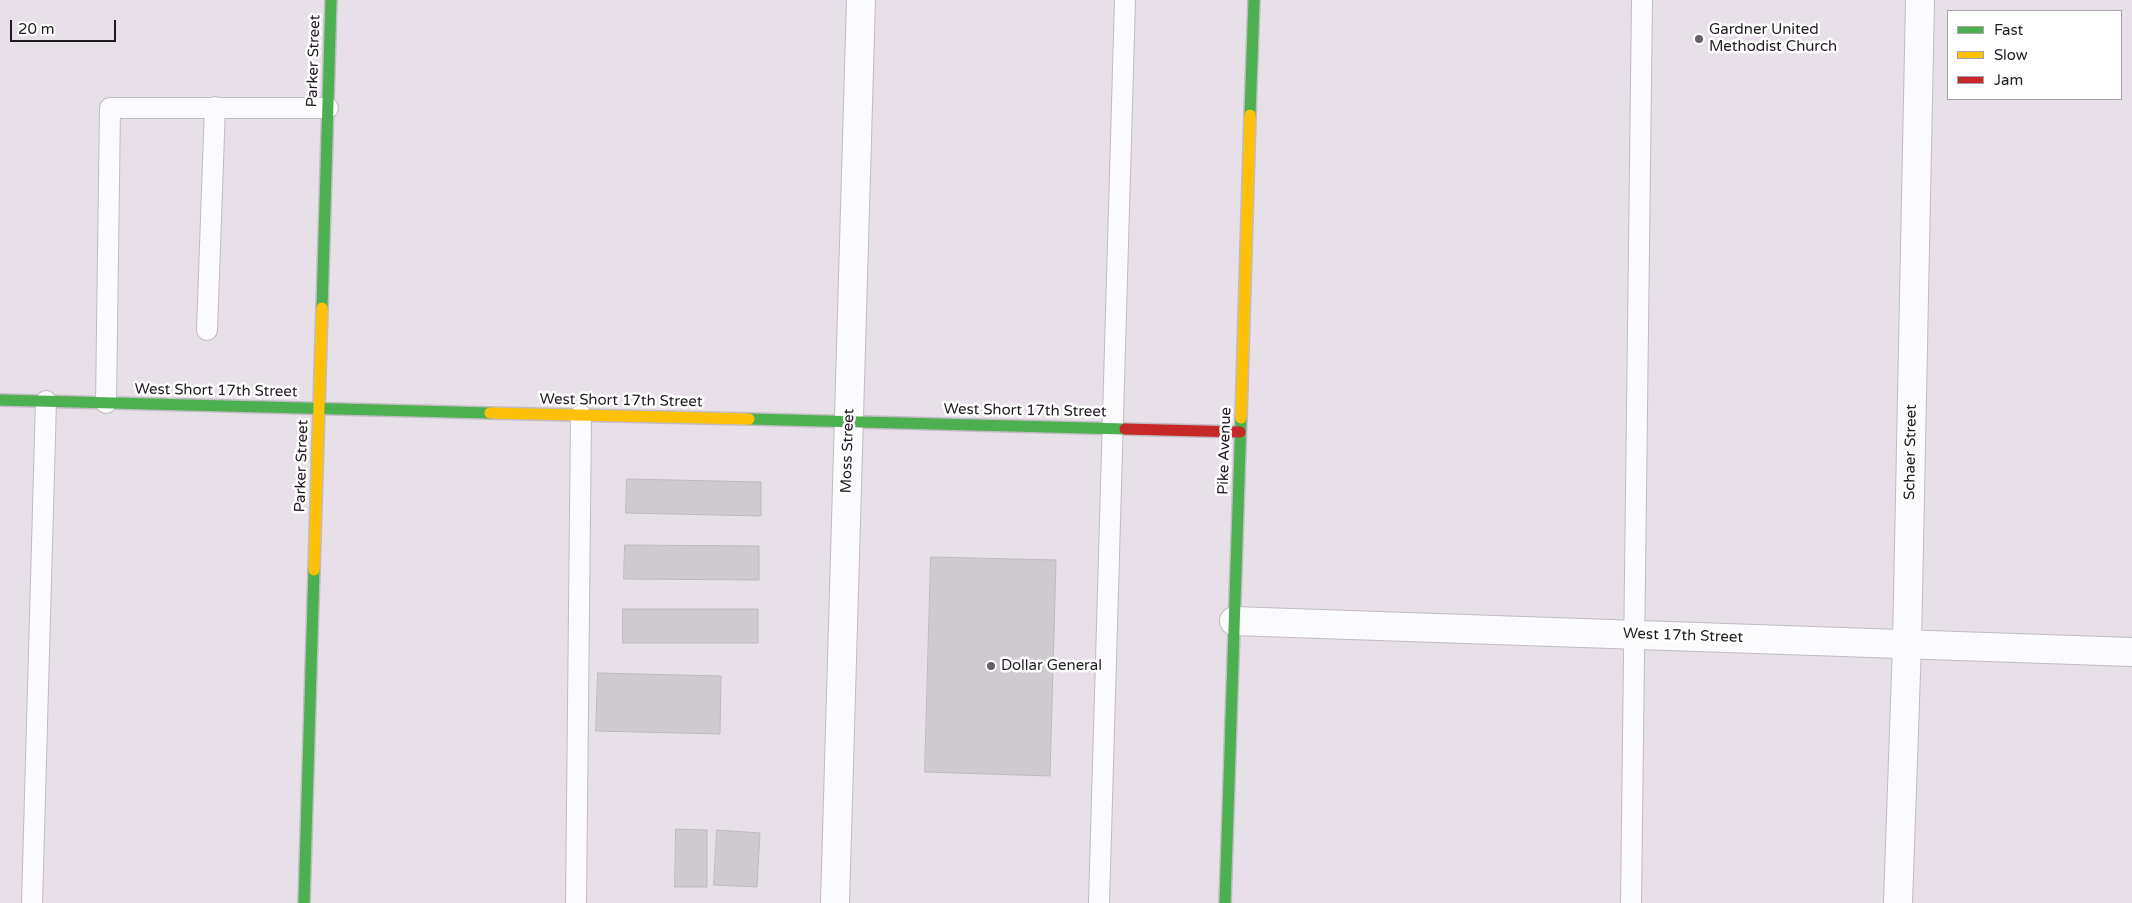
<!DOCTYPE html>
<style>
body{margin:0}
#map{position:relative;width:2132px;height:903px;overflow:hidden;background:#e7e0e8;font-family:"Varela Round",sans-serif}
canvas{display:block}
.legend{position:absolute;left:1947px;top:10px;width:175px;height:90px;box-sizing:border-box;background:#fff;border:1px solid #a6a4a6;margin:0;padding:6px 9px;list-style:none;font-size:15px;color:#201b21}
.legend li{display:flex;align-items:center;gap:10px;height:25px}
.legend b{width:25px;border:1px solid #a6a4a6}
.scale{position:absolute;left:10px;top:20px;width:106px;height:22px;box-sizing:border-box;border:2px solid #201b21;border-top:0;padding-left:6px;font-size:15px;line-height:18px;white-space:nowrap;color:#201b21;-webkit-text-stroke:4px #fff;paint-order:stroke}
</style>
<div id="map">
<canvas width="2132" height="903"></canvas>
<ul class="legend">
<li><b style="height:6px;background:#4caf50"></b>Fast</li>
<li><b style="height:6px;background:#ffc107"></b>Slow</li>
<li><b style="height:6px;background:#c62828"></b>Jam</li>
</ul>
<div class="scale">20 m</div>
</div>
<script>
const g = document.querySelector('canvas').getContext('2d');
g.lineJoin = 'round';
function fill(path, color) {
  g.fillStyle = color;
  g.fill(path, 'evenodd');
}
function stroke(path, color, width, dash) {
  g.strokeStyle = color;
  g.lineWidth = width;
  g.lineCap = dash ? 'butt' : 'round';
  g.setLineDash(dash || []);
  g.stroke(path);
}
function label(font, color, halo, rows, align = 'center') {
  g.font = font + ' "Varela Round",sans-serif';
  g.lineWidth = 5;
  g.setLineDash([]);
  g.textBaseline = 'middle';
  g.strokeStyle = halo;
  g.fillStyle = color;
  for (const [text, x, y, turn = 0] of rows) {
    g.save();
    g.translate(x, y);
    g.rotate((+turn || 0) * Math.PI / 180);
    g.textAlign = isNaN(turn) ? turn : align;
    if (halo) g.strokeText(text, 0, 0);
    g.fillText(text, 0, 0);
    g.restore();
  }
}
const building = new Path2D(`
 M627 479 761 482V516L626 513Z
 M625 545 759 546V580L624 579Z
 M931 557 1056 560 1050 776 925 772Z
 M623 609H758V643H623Z
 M598 673 721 676 720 734 596 731Z
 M676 829 707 830V887H675Z
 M717 830 760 833 757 887 714 885Z`);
fill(building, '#cfc9d0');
stroke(building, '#beb9bf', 1);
const lane = new Path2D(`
 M207 330 215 107
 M106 403 110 108H328
 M32 903 46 401
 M576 903 581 415
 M1099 903 1125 0
 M1631 903 1642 0`);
const street = new Path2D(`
 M1234 621 2132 652
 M835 903 861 0
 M1898 903 1907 644 1920 0`);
const fast = new Path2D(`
 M1250 115 1254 0
 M322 308 331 0
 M0 400 490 413
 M749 419 1125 429
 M304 903 314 570
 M1225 903 1241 418`);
const slow = new Path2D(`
 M490 413 749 419
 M1241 418 1250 115
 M314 570 322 308`);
const jam = new Path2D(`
 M1125 429 1240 432`);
stroke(lane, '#c1bcc2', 22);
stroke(street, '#c1bcc2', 30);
stroke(fast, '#c1bcc2', 14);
stroke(slow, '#c1bcc2', 14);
stroke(jam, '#c1bcc2', 14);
stroke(lane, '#fbfafc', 20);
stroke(street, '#fbfafc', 28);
stroke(fast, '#4caf50', 11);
stroke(slow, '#ffc107', 11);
stroke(jam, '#c62828', 11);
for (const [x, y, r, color] of [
 [1699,39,5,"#666067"],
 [991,666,5,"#666067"]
]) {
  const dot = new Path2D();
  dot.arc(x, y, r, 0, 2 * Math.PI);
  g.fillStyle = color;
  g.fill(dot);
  stroke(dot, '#fff', 2);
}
label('15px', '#201b21', '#fff', [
 ["Gardner United",1709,30],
 ["Methodist Church",1709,47],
 ["Dollar General",1001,666]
], 'left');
label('15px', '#201b21', '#fff', [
 ["Parker Street",314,61,-88],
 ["West Short 17th Street",216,391,1],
 ["West Short 17th Street",621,401,1],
 ["West Short 17th Street",1025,411,1],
 ["Moss Street",848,451,-88],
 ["Pike Avenue",1225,451,-88],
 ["Schaer Street",1911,452,-89],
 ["Parker Street",302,466,-88],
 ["West 17th Street",1683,636,2]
]);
</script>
